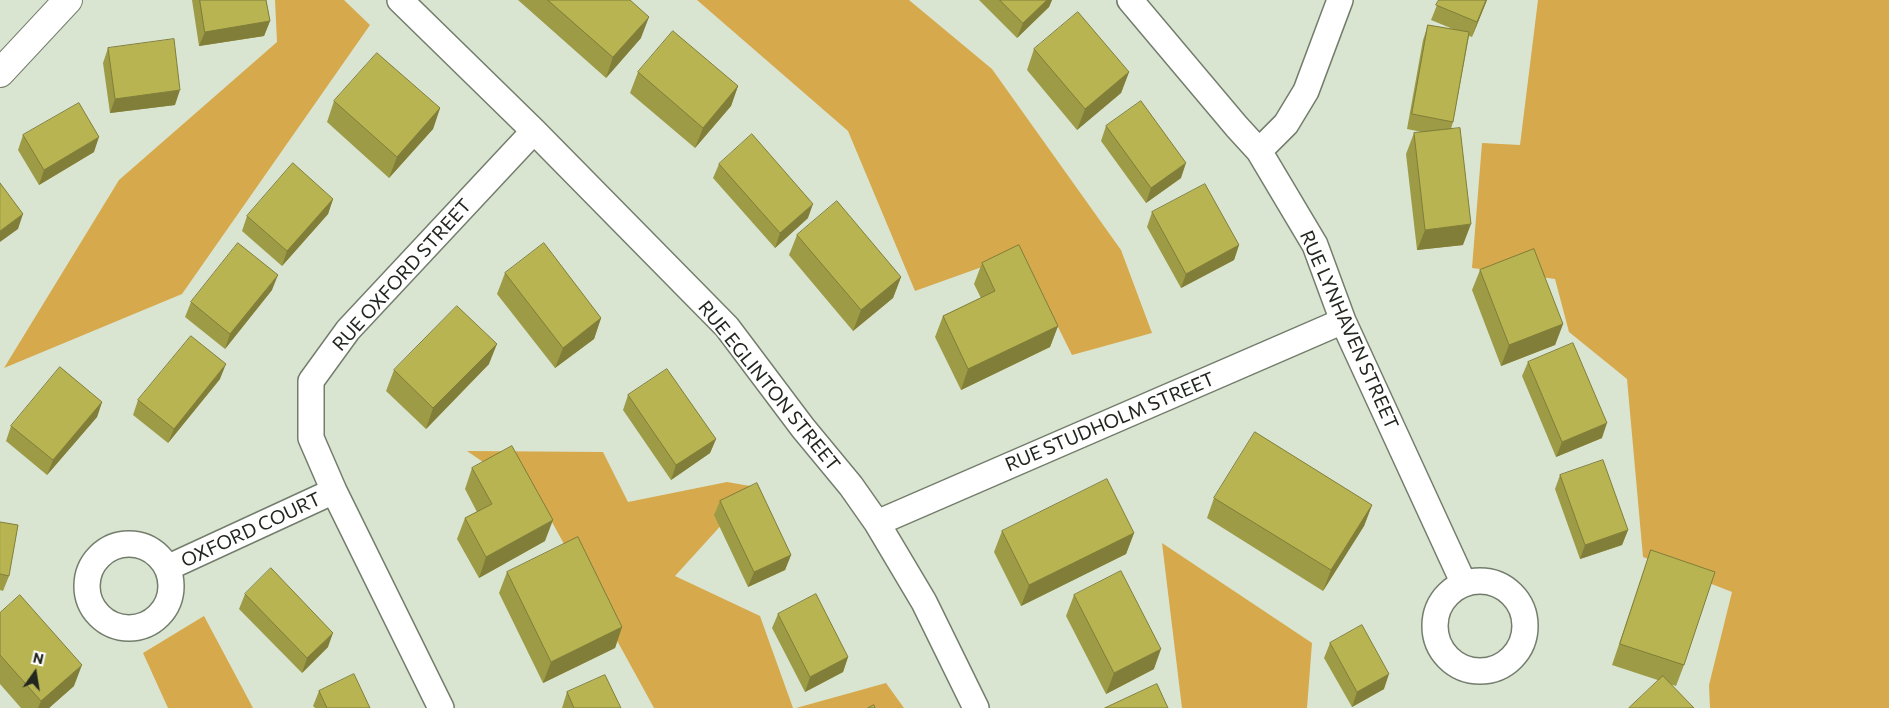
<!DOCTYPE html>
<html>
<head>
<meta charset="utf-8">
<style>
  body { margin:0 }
  #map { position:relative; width:1889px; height:708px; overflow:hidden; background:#dae5d1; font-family:Commissioner,sans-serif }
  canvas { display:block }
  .north { position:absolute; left:10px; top:648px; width:50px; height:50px; -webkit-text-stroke:4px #fff; paint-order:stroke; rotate:13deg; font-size:14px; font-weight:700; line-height:20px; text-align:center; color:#22261f }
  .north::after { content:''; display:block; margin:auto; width:18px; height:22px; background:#22261f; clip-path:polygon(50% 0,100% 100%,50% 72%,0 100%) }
</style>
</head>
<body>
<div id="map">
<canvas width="1889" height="708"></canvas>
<div class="north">N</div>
</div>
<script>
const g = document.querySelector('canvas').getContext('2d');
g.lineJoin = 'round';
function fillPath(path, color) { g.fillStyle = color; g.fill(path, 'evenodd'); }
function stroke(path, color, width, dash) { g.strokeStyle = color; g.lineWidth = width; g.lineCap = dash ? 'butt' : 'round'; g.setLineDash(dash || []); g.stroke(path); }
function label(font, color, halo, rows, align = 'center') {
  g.font = font + ' Commissioner,sans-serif'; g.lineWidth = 4; g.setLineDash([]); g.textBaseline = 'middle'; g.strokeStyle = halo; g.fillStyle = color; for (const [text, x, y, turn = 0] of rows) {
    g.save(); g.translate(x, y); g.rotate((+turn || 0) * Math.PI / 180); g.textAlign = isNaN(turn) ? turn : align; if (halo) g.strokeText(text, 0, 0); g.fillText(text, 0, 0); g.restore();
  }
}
const forest = new Path2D(`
  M 275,0 L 344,0 L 370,25 L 182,294 L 4,368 L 119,180 L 277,42 Z
  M 697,0 L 909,0 L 992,69 L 1121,250 L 1152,333 L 1072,355 L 1021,253 L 915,291 L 848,131 Z
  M 1538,0 L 1889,0 L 1889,708 L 1710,708 L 1709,685 L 1732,592 L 1643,557 L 1627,379 L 1569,332 L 1555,279 L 1472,268 L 1482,143 L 1520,145 Z
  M 467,451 L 603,452 L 628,502 L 727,482 L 756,487 L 675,576 L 760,616 L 793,708 L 654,708 L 541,502 Z
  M 1162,543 L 1312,643 L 1307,708 L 1182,708 Z
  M 204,616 L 253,708 L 168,708 L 143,653 Z
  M 886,683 L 904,708 L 796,708 Z`);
const minor = new Path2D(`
  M 400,0 L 534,131 L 727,327 L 803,428 L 851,486 L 877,523 L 924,602 L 976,708
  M 1130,0 L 1237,127 L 1259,151 L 1315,245 L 1343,321 L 1464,584
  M 1259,151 L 1286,124 L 1306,91 L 1340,0
  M 877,523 L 1343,321
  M87 586a42 42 0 1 1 84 0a42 42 0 1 1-84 0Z
  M 167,568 L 334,491
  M1435 626a45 45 0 1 1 90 0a45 45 0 1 1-90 0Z
  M 441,708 L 334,491 L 311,438 L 311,381 L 348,330 L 534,131`);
const secondary = new Path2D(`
  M 0,73 L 68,0`);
const wall = new Path2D(`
  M 192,0 L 266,0 L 270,21 L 264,36 L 199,46 Z
  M 518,0 L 630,0 L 641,38 L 606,78 Z
  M 979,0 L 1052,0 L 1049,7 L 1017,38 Z
  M 1439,0 L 1487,0 L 1472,37 L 1469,36 L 1453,122 L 1451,129 L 1463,245 L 1417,250 L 1406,154 L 1414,133 L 1422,132 L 1407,129 L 1423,40 L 1428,25 L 1453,29 L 1431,20 Z
  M 108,48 L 175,105 L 110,113 L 103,63 Z
  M 1034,49 L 1129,72 L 1121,93 L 1077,130 L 1027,70 Z
  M 638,72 L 738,86 L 731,106 L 695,148 L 630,93 Z
  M 334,101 L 440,108 L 433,129 L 389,178 L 327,122 Z
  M 1106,126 L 1181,178 L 1146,203 L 1101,141 Z
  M 23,135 L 94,152 L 39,185 L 18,150 Z
  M 719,164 L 808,218 L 775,248 L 713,178 Z
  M 333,199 L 328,214 L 282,266 L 242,231 L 247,216 Z
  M 1152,212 L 1239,245 L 1234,260 L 1181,288 L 1147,227 Z
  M 797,235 L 901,277 L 893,298 L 853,331 L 789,255 Z
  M 982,263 L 1058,326 L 1050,347 L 961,390 L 935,337 L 943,316 L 981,298 L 974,284 Z
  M 1480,270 L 1563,324 L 1555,345 L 1501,366 L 1472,290 Z
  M 505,273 L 601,318 L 594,339 L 555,368 L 497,294 Z
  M 272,290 L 225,349 L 185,317 L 191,302 Z
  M 1528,362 L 1602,438 L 1556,457 L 1522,376 Z
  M 489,364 L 426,429 L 386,391 L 394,370 Z
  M 220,379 L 168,443 L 133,415 L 138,400 Z
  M 628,395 L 716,439 L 710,453 L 671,480 L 623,410 Z
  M 102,402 L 97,417 L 47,475 L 6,441 L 11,426 Z
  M 472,468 L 545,541 L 479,578 L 457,539 L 465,518 L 477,512 L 465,489 Z
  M 1560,475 L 1628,530 L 1622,545 L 1580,559 L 1555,489 Z
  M 1214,498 L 1372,505 L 1364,526 L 1323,591 L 1207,518 Z
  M 720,501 L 791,555 L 785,570 L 748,587 L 714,515 Z
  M 0,522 L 9,576 L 3,591 L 0,590 Z
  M 1002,531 L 1134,533 L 1126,554 L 1021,606 L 994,552 Z
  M 1651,550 L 1684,665 L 1676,686 L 1612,665 Z
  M 507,572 L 622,627 L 615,648 L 543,683 L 499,593 Z
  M 245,594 L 328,647 L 302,673 L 239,609 Z
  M 1074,595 L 1154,669 L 1106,694 L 1066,616 Z
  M 0,613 L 74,686 L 49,708 L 21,708 L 0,684 Z
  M 778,614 L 848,657 L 843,672 L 805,692 L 772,628 Z
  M 1330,643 L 1384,689 L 1352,707 L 1324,658 Z
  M 319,691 L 370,708 L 315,708 L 313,706 Z
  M 567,692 L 621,708 L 562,708 Z`);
const shadedWall = new Path2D(`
  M 1047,0 L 1052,0 L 1049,7 L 1017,38 L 1023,23 Z
  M 1486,0 L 1487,0 L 1472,37 L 1477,22 Z
  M 649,17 L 641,38 L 606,78 L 613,57 Z
  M 270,21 L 264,36 L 199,46 L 205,32 Z
  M 1129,72 L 1121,93 L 1077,130 L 1085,109 Z
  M 738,86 L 731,106 L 695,148 L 703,128 Z
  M 180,90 L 175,105 L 110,113 L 115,99 Z
  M 440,108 L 433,129 L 389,178 L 397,157 Z
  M 99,137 L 94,152 L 39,185 L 44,170 Z
  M 1186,163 L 1181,178 L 1146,203 L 1151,188 Z
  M 333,199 L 328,214 L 282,266 L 287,251 Z
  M 813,204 L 808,218 L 775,248 L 780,233 Z
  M 23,214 L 18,229 L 0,242 L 0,231 Z
  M 1471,224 L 1463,245 L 1417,250 L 1425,230 Z
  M 1239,245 L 1234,260 L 1181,288 L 1186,274 Z
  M 278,275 L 272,290 L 225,349 L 230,334 Z
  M 901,277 L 893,298 L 853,331 L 861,310 Z
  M 601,318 L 594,339 L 555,368 L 563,348 Z
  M 1563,324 L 1555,345 L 1501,366 L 1509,345 Z
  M 1058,326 L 1050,347 L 961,390 L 968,369 Z
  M 497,344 L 489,364 L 426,429 L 433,408 Z
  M 226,364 L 220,379 L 168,443 L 174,429 Z
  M 102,402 L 97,417 L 47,475 L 53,460 Z
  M 1607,423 L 1602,438 L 1556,457 L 1562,442 Z
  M 716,439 L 710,453 L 671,480 L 676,465 Z
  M 1372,505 L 1364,526 L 1323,591 L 1331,570 Z
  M 553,520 L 545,541 L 479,578 L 486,557 Z
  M 1628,530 L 1622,545 L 1580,559 L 1585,545 Z
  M 1134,533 L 1126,554 L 1021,606 L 1029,585 Z
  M 791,555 L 785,570 L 748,587 L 754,572 Z
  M 622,627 L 615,648 L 543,683 L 551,662 Z
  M 333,633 L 328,647 L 302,673 L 307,658 Z
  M 1161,649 L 1154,669 L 1106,694 L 1114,673 Z
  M 848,657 L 843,672 L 805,692 L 810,677 Z
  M 82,665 L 74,686 L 49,708 L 38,708 L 41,701 Z
  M 1389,674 L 1384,689 L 1352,707 L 1357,692 Z`);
const building = new Path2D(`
  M 200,0 L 266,0 L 270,21 L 205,32 Z
  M 548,0 L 630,0 L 649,17 L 613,57 Z
  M 1000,0 L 1047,0 L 1023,23 Z
  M 1439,0 L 1486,0 L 1477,22 L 1436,5 Z
  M 1078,12 L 1129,72 L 1085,109 L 1034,49 Z
  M 1428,25 L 1469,32 L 1453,122 L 1412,114 Z
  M 673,31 L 738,86 L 703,128 L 638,72 Z
  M 174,39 L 180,90 L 115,99 L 108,48 Z
  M 377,53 L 440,108 L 397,157 L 334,101 Z
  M 1141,101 L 1186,163 L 1151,188 L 1106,126 Z
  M 79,103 L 99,137 L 44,170 L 23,135 Z
  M 1460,128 L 1471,224 L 1425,230 L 1414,133 Z
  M 752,134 L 813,204 L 780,233 L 719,164 Z
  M 293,163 L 333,199 L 287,251 L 247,216 Z
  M 0,183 L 23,214 L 0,231 Z
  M 1205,184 L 1239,245 L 1186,274 L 1152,212 Z
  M 837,201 L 901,277 L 861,310 L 797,235 Z
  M 238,243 L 278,275 L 230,334 L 191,302 Z
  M 544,243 L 601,318 L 563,348 L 505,273 Z
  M 1019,245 L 1058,326 L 968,369 L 943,316 L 995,291 L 982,263 Z
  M 1534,249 L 1563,324 L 1509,345 L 1480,270 Z
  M 457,306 L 497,344 L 433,408 L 394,370 Z
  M 191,336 L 226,364 L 174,429 L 138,400 Z
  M 1573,343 L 1607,423 L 1562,442 L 1528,362 Z
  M 60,367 L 102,402 L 53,460 L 11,426 Z
  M 667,369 L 716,439 L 676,465 L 628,395 Z
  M 1255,432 L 1372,505 L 1331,570 L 1214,498 Z
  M 512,446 L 553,520 L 486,557 L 465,518 L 492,504 L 472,468 Z
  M 1603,460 L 1628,530 L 1585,545 L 1560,475 Z
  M 1107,479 L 1134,533 L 1029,585 L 1002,531 Z
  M 757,483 L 791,555 L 754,572 L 720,501 Z
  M 0,522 L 18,525 L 9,576 L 0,574 Z
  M 578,537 L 622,627 L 551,662 L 507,572 Z
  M 1651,550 L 1715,572 L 1684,665 L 1620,644 Z
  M 271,568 L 333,633 L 307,658 L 245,594 Z
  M 1121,571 L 1161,649 L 1114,673 L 1074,595 Z
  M 816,594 L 848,657 L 810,677 L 778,614 Z
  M 20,595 L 82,665 L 41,701 L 0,655 L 0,613 Z
  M 1362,625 L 1389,674 L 1357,692 L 1330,643 Z
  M 354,674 L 370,708 L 327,708 L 319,691 Z
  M 605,675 L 621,708 L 574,708 L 567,692 Z
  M 1663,676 L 1694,708 L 1629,708 Z
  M 1157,684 L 1168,708 L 1105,708 Z
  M 874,705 L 875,708 L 868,708 Z`);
const streetNames = [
  ["RUE OXFORD STREET",402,275,-48],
  ["RUE LYNHAVEN STREET",1349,330,66],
  ["RUE EGLINTON STREET",769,386,51],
  ["RUE STUDHOLM STREET",1110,422,-23],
  ["OXFORD COURT",251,530,-25]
];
fillPath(forest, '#d6a94d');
stroke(minor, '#737d6c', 28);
stroke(secondary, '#737d6c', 30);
stroke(minor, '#fff', 25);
stroke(secondary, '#fff', 28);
fillPath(wall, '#9d9b46');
fillPath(shadedWall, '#807e39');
fillPath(building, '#b7b451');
stroke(building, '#807e39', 1);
label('19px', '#22261f', '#fff', streetNames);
</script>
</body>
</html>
